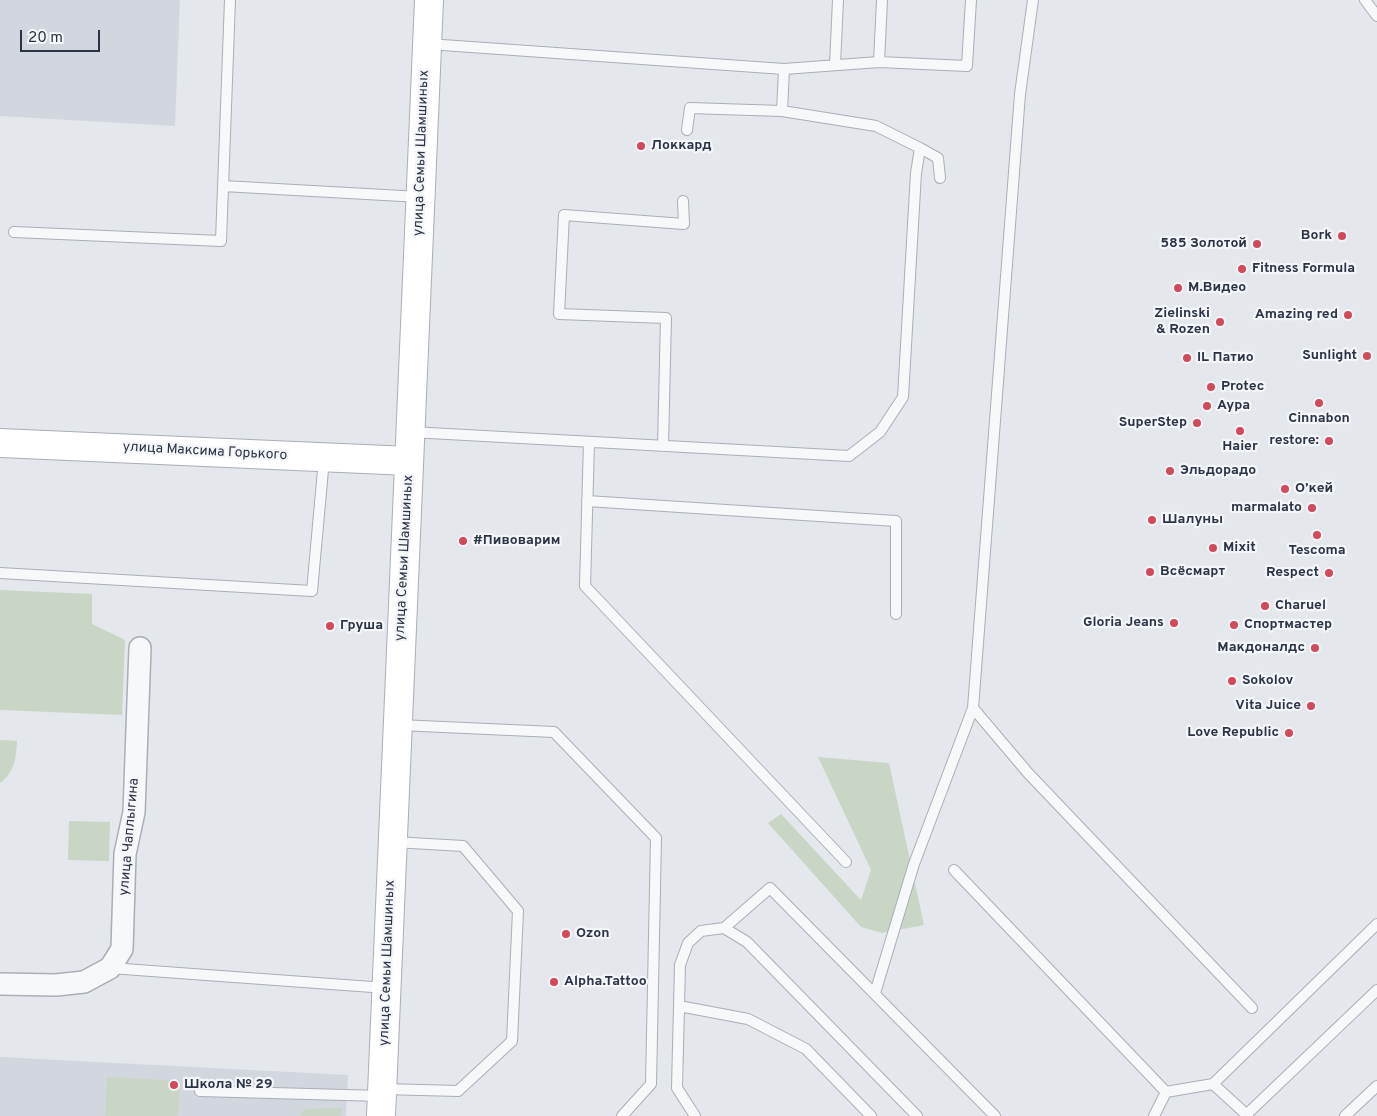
<!DOCTYPE html>
<html>
<head>
<meta charset="utf-8">
<style>
  body { margin:0 }
  #map { position:relative; width:1377px; height:1116px; overflow:hidden; background:#e4e7ec; font-family:Overpass,sans-serif }
  canvas { display:block }
  .scale { position:absolute; left:20px; top:30px; width:80px; height:22px; box-sizing:border-box; border:2px solid #2b3445; border-top:0; padding-left:6px; font-size:15px; line-height:18px; white-space:nowrap; color:#2b3445; -webkit-text-stroke:4px #f4f6f9; paint-order:stroke }
</style>
</head>
<body>
<div id="map">
<canvas width="1377" height="1116"></canvas>
<div class="scale">20 m</div>
</div>
<script>
const g = document.querySelector('canvas').getContext('2d');
g.lineJoin = 'round';
function fillPath(path, color) { g.fillStyle = color; g.fill(path, 'evenodd'); }
function stroke(path, color, width, dash) { g.strokeStyle = color; g.lineWidth = width; g.lineCap = dash ? 'butt' : 'round'; g.setLineDash(dash || []); g.stroke(path); }
function label(font, color, halo, rows, align = 'center') {
  g.font = font + ' Overpass,sans-serif'; g.lineWidth = 4.5; g.setLineDash([]); g.textBaseline = 'middle'; g.strokeStyle = halo; g.fillStyle = color; for (const [text, x, y, turn = 0] of rows) {
    g.save(); g.translate(x, y); g.rotate((+turn || 0) * Math.PI / 180); g.textAlign = isNaN(turn) ? turn : align; if (halo) g.strokeText(text, 0, 0); g.fillText(text, 0, 0); g.restore();
  }
}
const built = new Path2D(`
  M 0,0 L 180,0 L 175,126 L 0,116 Z
  M 0,1057 L 348,1075 L 346,1116 L 0,1116 Z`);
const green = new Path2D(`
  M 0,590 L 92,594 L 92,624 L 125,640 L 122,715 L 0,710 Z
  M 0,740 L 17,741 C 16,758 15,772 0,783 Z
  M 818,757 L 889,763 L 924,925 L 882,933 L 861,927 L 768,823 L 781,814 L 861,900 L 871,870 Z
  M 69,821 L 110,822 L 109,861 L 68,860 Z
  M 107,1077 L 180,1081 L 178,1116 L 105,1116 Z
  M 342,1108 L 341,1116 L 300,1116 L 304,1109 Z`);
const lane = new Path2D(`
  M 1365,0 L 1377,16
  M 428,44 L 784,69 L 879,62 L 967,66 L 971,0
  M 879,62 L 882,0
  M 835,65 L 838,0
  M 687,130 L 690,108 L 782,111 L 784,69
  M 920,148 L 938,158 L 940,178
  M 223,186 L 420,197
  M 14,232 L 221,241 L 230,0
  M 411,432 L 849,456 L 880,432 L 903,397 L 916,173 L 920,148 L 876,126 L 782,111
  M 589,442 L 585,586 L 846,862
  M 663,446 L 666,318 L 559,314 L 564,215 L 684,224 L 683,201
  M 587,501 L 896,521 L 896,614
  M 0,573 L 312,591 L 324,459
  M 973,708 L 1028,773 L 1252,1008
  M 399,725 L 554,732 L 656,838 L 651,1084 L 622,1116
  M 954,870 L 1166,1092 L 1213,1084 L 1248,1116
  M 724,928 L 770,888 L 995,1116
  M 110,968 L 386,988
  M 875,993 L 914,864 L 973,708 L 1020,94 L 1033,0
  M 679,1006 L 748,1019 L 806,1049 L 871,1116
  M 1213,1084 L 1377,924
  M 383,1089 L 458,1091 L 512,1041 L 518,911 L 463,846 L 394,842
  M 200,1091 L 381,1096
  M 1246,1115 L 1377,990
  M 695,1116 L 677,1088 L 680,965 L 688,943 L 701,931 L 724,928 L 747,942 L 917,1116
  M 1154,1116 L 1166,1092
  M 1345,1116 L 1377,1086`);
const street = new Path2D(`
  M 0,984 L 56,985 L 84,982 L 110,968 L 122,949 L 125,854 L 134,812 L 140,648`);
const secondary = new Path2D(`
  M 0,443 L 409,461
  M 381,1116 L 429,0`);
const markers = [
  [641,146,5,"#d1495b"],
  [1342,236,5,"#d1495b"],
  [1257,244,5,"#d1495b"],
  [1242,269,5,"#d1495b"],
  [1178,288,5,"#d1495b"],
  [1348,315,5,"#d1495b"],
  [1220,322,5,"#d1495b"],
  [1367,356,5,"#d1495b"],
  [1187,358,5,"#d1495b"],
  [1211,387,5,"#d1495b"],
  [1319,403,5,"#d1495b"],
  [1207,406,5,"#d1495b"],
  [1197,423,5,"#d1495b"],
  [1240,431,5,"#d1495b"],
  [1329,441,5,"#d1495b"],
  [1170,471,5,"#d1495b"],
  [1285,489,5,"#d1495b"],
  [1312,508,5,"#d1495b"],
  [1152,520,5,"#d1495b"],
  [1317,535,5,"#d1495b"],
  [463,541,5,"#d1495b"],
  [1213,548,5,"#d1495b"],
  [1150,572,5,"#d1495b"],
  [1329,573,5,"#d1495b"],
  [1265,606,5,"#d1495b"],
  [1174,623,5,"#d1495b"],
  [1234,625,5,"#d1495b"],
  [330,626,5,"#d1495b"],
  [1315,648,5,"#d1495b"],
  [1232,681,5,"#d1495b"],
  [1311,706,5,"#d1495b"],
  [1289,733,5,"#d1495b"],
  [566,934,5,"#d1495b"],
  [554,982,5,"#d1495b"],
  [174,1085,5,"#d1495b"]
];
const poiNames = [
  ["Локкард",651,146],
  ["Bork",1332,236,"right"],
  ["585 Золотой",1247,244,"right"],
  ["Fitness Formula",1252,269],
  ["М.Видео",1188,288],
  ["Zielinski",1210,314,"right"],
  ["& Rozen",1210,330,"right"],
  ["Amazing red",1338,315,"right"],
  ["Sunlight",1357,356,"right"],
  ["IL Патио",1197,358],
  ["Protec",1221,387],
  ["Аура",1217,406],
  ["Cinnabon",1319,419,"center"],
  ["SuperStep",1187,423,"right"],
  ["restore:",1319,441,"right"],
  ["Haier",1240,447,"center"],
  ["Эльдорадо",1180,471],
  ["О’кей",1295,489],
  ["marmalato",1302,508,"right"],
  ["Шалуны",1162,520],
  ["#Пивоварим",473,541],
  ["Mixit",1223,548],
  ["Tescoma",1317,551,"center"],
  ["Всёсмарт",1160,572],
  ["Respect",1319,573,"right"],
  ["Charuel",1275,606],
  ["Gloria Jeans",1164,623,"right"],
  ["Спортмастер",1244,625],
  ["Груша",340,626],
  ["Макдоналдс",1305,648,"right"],
  ["Sokolov",1242,681],
  ["Vita Juice",1301,706,"right"],
  ["Love Republic",1279,733,"right"],
  ["Ozon",576,934],
  ["Alpha.Tattoo",564,982],
  ["Школа № 29",184,1085]
];
const streetNames = [
  ["улица Семьи Шамшиных",422,153,-88],
  ["улица Максима Горького",205,452,3],
  ["улица Семьи Шамшиных",405,558,-87],
  ["улица Чаплыгина",130,837,-85],
  ["улица Семьи Шамшиных",388,963,-88]
];
fillPath(built, '#d2d6de');
fillPath(green, '#c9d6c5');
stroke(lane, '#a9aeb7', 12);
stroke(street, '#a9aeb7', 24);
stroke(secondary, '#a9aeb7', 30);
stroke(lane, '#f7f8fa', 10);
stroke(street, '#f7f8fa', 21);
stroke(secondary, '#fff', 28);
for (const [x, y, r, color] of markers) { const dot = new Path2D(); dot.arc(x, y, r, 0, 2 * Math.PI); g.fillStyle = color; g.fill(dot); stroke(dot, '#f4f6f9', 2); }
label('bold 14px', '#2b3445', '#f4f6f9', poiNames, 'left');
label('14px', '#2b3445', '#f4f6f9', streetNames);
</script>
</body>
</html>
